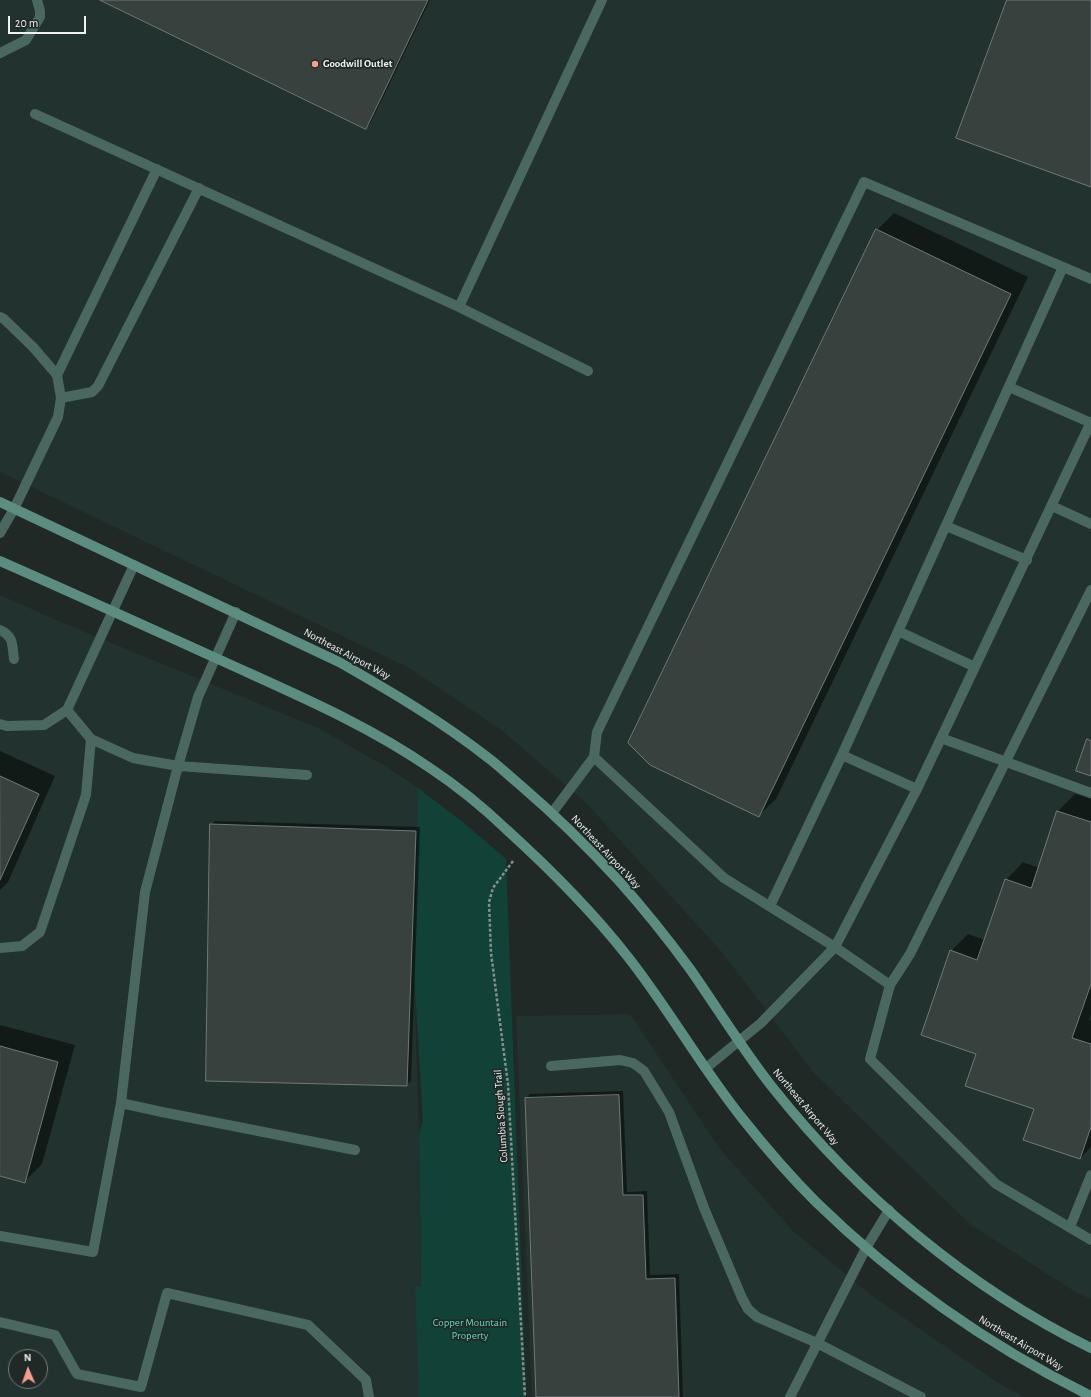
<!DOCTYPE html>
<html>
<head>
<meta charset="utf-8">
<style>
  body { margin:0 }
  #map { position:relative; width:1091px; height:1397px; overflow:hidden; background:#212927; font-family:"Alegreya Sans",sans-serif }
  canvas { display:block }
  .north { position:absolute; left:8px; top:1349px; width:40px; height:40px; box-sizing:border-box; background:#212927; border:1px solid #737978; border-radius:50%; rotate:358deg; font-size:11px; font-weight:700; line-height:16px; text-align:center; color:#edf2f1 }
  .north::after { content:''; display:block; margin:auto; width:14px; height:18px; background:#f59c93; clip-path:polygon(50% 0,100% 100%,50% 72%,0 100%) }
  .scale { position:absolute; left:8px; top:16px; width:78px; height:18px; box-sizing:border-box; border:2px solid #edf2f1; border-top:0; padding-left:5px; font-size:12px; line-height:14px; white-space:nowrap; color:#edf2f1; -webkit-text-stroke:3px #212927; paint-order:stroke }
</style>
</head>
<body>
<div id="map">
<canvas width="1091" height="1397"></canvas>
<div class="north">N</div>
<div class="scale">20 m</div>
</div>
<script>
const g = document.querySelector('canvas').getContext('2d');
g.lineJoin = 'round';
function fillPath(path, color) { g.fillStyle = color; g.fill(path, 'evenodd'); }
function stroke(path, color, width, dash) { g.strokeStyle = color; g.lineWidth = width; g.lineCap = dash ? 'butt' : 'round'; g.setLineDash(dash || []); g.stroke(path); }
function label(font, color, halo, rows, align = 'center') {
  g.font = font + ' "Alegreya Sans",sans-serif'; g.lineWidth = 3.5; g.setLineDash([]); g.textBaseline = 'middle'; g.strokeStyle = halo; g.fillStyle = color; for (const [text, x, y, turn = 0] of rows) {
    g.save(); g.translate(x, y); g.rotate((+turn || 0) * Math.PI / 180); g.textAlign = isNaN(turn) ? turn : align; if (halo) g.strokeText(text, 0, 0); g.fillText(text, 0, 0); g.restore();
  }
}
const built = new Path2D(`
  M 0,0 L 1091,0 L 1091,1299 L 1077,1293 L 971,1225 L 814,1073 L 721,951 L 586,803 L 500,729 L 409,668 L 0,472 Z
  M 0,595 L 68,625 L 318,728 L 387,767 L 418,788 L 414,972 L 419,1133 L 421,1286 L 425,1397 L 0,1397 ZM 16,1357 L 40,1357 L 40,1381 L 16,1381 Z
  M 630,1014 L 719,1148 L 793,1231 L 875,1298 L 997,1382 L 1024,1397 L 532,1397 L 516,1016 Z`);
const green = new Path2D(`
  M 418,788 L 464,823 L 506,859 L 526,1397 L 419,1397 L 415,1286 L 421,1287 L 419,1133 L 423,1121 L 414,972 Z`);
const shadow = new Path2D(`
  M 103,0 L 430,0 L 370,124 L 366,128 Z
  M 894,213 L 1028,277 L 776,799 L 758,816 L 877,230 Z
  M 0,751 L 55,776 L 8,882 L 0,890 Z
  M 1075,794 L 1091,799 L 1091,1015 L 1089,1020 L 1091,1021 L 1091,1147 L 1080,1158 L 1035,1108 L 977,1053 L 951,951 L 968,934 L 985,940 L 1006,880 L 1023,862 L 1039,868 L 1058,811 Z
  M 215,821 L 420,827 L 411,1081 L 406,1085 L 211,825 Z
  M 0,1025 L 75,1045 L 42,1164 L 24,1182 L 0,1175 Z
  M 623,1091 L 627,1192 L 647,1191 L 650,1275 L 679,1274 L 683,1397 L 537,1397 L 526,1098 L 530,1094 Z`);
const building = new Path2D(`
  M 100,0 L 428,0 L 366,129 Z
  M 1007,0 L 1091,0 L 1091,187 L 956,138 Z
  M 876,229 L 1011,294 L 759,817 L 650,765 L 628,743 Z
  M 1087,739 L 1091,741 L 1091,776 L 1076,771 Z
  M 0,776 L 39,794 L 0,880 Z
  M 1057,811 L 1091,822 L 1091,984 L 1072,1038 L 1091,1044 L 1091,1127 L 1080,1159 L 1023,1140 L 1034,1109 L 965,1086 L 976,1054 L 921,1035 L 950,950 L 977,960 L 1005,879 L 1031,888 Z
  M 210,824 L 416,831 L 407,1086 L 206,1081 Z
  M 0,1046 L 58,1062 L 25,1183 L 0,1176 Z
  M 619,1095 L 623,1195 L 643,1195 L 646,1279 L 675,1278 L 679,1397 L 536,1397 L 525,1098 Z`);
const path = new Path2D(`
  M 513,861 L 493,888 L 489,902 L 491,953 L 508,1084 L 525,1397`);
const service = new Path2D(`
  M 0,53 L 26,40 L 40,17 L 40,11 L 37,0
  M 35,114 L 459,307 L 588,371
  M 459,307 L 602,0
  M 0,317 L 4,319 L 33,347 L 57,375 L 61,398 L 58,417 L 14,509 L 0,533
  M 57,375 L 157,169
  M 1009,387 L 1091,423
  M 61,398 L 92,392 L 98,386 L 199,188
  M 1052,506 L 1091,524
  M 946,526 L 1027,560
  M 236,612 L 198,697 L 178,766 L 145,892 L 121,1103 L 162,1112 L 355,1150
  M 0,630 C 14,636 12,645 14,659
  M 898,631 L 975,667
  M 67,710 L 91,739 L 133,758 L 178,766 L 307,775
  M 0,724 L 7,726 L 44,725 L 67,710 L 134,565
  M 941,738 L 1091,793
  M 842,755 L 917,789
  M 594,757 L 724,878 L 835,947 L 890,985 L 870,1059 L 996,1184 L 1091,1240
  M 552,813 L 594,757 L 597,732 L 864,182 L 1091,279
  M 770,906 L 842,755 L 1063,267
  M 0,948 L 22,946 L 40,932 L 86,795 L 91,739
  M 890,985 L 910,954 L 1091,590
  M 551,1066 L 620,1060 L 633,1063 L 644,1071 L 669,1112 L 704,1208 L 742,1298 L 748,1309 L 757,1317 L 817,1343 L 921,1397
  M 706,1068 L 761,1023 L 835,947 L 917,789 L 1091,422
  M 1070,1227 L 1091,1175
  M 0,1236 L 93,1252 L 121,1103
  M 0,1322 L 55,1335 L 77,1374 L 141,1387 L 167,1293 L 308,1325 L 366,1380 L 369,1397
  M 790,1397 L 866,1248 L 889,1210`);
const secondary = new Path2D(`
  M 0,502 L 339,662 C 390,691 441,721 487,757 C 498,765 508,775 519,784 C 554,814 587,846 619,881 C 644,909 668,939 690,969 C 718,1009 743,1050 773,1088 C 858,1195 968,1288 1091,1348
  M 0,561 C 73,593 145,626 218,659 C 290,692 365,723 430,768 C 457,786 484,808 507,830 C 550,869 592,911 628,957 C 669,1009 701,1067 742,1118 C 765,1147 790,1176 816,1202 C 896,1280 991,1347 1091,1396`);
const markers = [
  [315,64,4,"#f59c93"]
];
const poiNames = [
  ["Goodwill Outlet",323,64]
];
const streetNames = [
  ["Northeast Airport Way",347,654,28],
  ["Northeast Airport Way",606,852,47],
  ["Northeast Airport Way",806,1107,50],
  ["Columbia Slough Trail",501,1116,-94],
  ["Northeast Airport Way",1021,1343,31]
];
const parkNames = [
  ["Copper Mountain",470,1323],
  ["Property",470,1336]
];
fillPath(built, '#22322e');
fillPath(green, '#124137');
fillPath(shadow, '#0007');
fillPath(building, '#38413e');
stroke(building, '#6f7976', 1);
stroke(path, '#888f8d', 2.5, [3, 2]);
stroke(service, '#4a6860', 10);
stroke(secondary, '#5c8d80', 10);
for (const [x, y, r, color] of markers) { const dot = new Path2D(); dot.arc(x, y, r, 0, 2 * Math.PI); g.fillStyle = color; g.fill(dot); stroke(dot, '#212927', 1.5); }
label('bold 11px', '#edf2f1', '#212927', poiNames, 'left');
label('11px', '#edf2f1', '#212927', streetNames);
label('11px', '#63d7bc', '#212927', parkNames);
</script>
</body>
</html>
